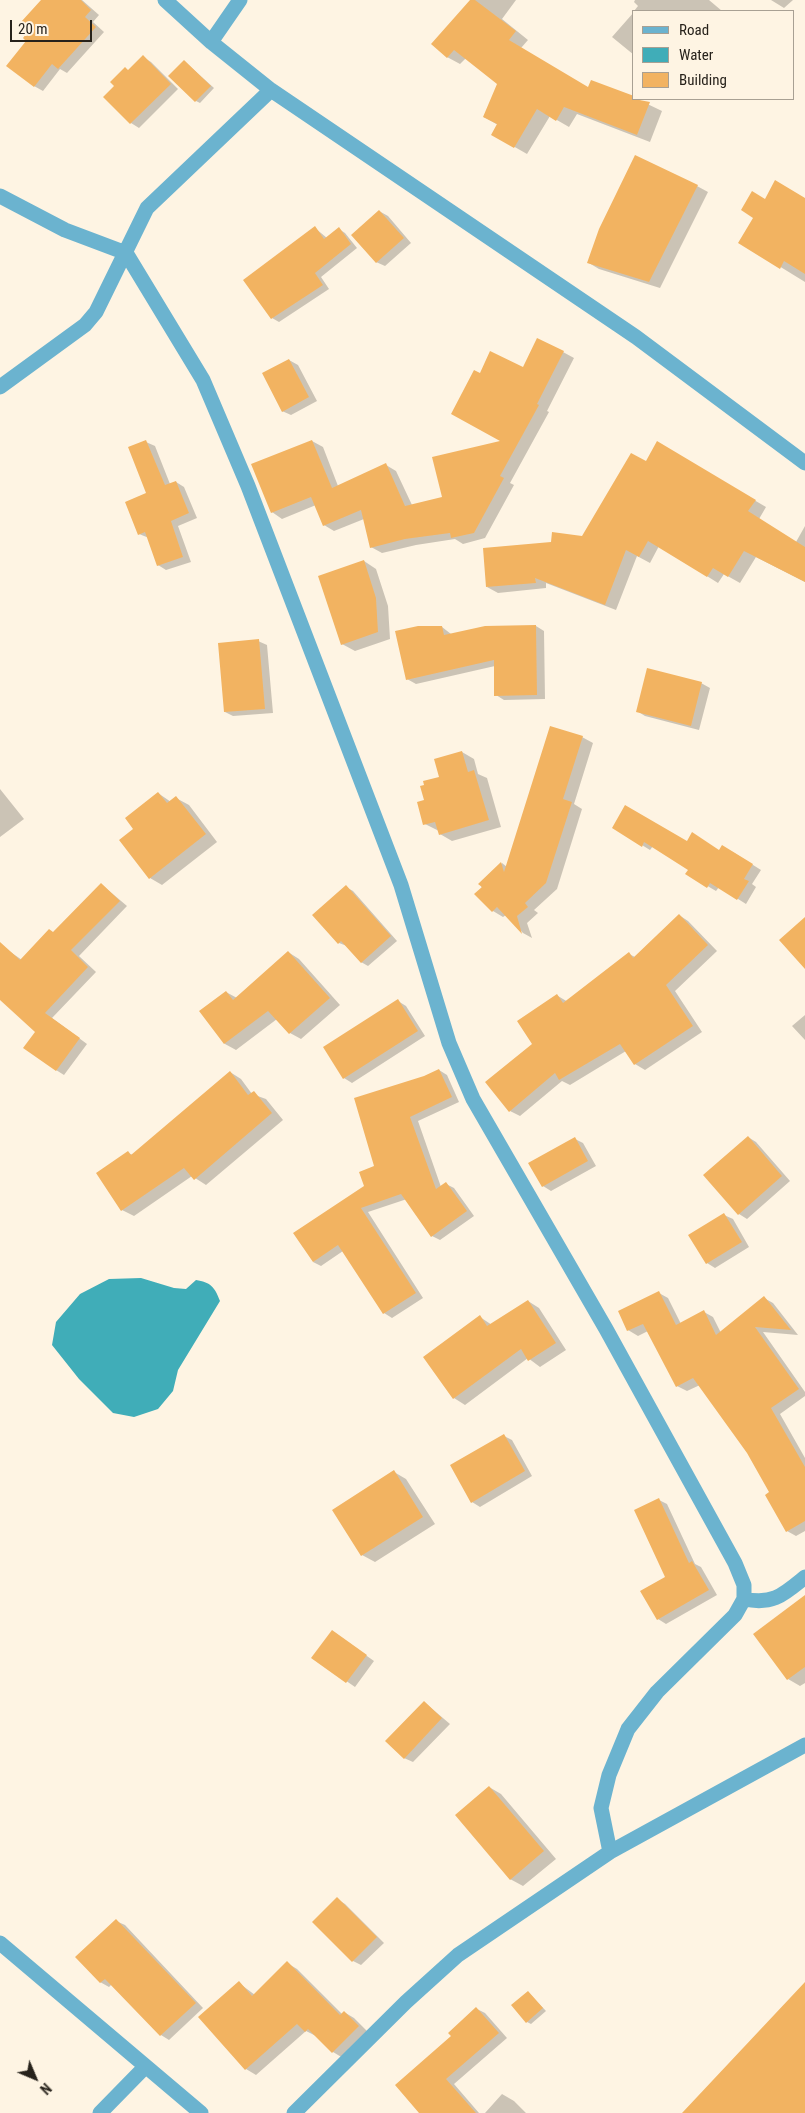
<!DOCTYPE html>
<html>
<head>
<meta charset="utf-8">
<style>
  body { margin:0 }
  #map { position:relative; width:805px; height:2113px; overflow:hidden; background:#fef4e3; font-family:"Roboto Condensed",sans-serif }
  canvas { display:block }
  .legend { position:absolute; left:632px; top:10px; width:162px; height:90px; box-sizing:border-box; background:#fef4e3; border:1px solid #a8a093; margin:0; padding:6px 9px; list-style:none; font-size:15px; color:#27221b }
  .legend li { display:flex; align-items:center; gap:10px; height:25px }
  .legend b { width:25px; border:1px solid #a8a093 }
  .north { position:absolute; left:10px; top:2053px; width:50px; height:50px; -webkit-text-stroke:4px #fef4e3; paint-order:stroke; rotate:135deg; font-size:14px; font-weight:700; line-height:20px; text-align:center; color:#27221b }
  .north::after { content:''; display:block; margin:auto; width:18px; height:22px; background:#27221b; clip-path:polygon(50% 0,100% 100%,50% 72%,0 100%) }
  .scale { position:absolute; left:10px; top:20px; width:82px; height:22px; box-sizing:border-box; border:2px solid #27221b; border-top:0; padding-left:6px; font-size:15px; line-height:18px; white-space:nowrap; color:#27221b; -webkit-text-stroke:4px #fef4e3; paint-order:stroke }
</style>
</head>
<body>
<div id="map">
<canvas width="805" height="2113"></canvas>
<ul class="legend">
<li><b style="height:6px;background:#6bb3cf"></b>Road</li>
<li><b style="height:14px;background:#40adb8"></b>Water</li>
<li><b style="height:14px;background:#f2b361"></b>Building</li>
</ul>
<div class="north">N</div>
<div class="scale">20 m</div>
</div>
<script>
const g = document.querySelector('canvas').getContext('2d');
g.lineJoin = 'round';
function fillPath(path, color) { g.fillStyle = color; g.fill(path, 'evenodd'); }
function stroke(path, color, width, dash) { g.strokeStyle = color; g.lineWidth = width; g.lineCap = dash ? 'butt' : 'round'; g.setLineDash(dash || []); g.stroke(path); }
const water = new Path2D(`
  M 141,1278 L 174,1288 L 186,1289 L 196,1280 C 210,1282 215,1287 220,1301 L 178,1370 L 173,1391 L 158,1409 L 134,1417 L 113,1413 L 79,1379 L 52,1345 L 56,1322 L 80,1294 L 109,1279 Z`);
const shadow = new Path2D(`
  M 43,0 L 82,0 L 99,15 L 93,22 L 104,32 L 67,73 L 60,69 L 43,91 L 34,86 L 28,41 Z
  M 472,0 L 516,0 L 502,19 L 528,40 L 521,48 L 588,89 L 637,99 L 662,111 L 650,142 L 577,114 L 569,127 L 550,116 L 527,154 L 492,134 L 498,125 L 484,117 L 498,84 L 466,58 L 460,64 L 447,57 Z
  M 635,0 L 709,0 L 722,11 L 634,11 L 638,6 L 634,2 Z
  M 771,0 L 793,0 L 784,8 Z
  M 634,12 L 634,55 L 612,37 Z
  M 143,57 L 151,62 L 178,89 L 139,128 L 131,123 L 104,97 Z
  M 184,61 L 214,88 L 200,103 L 196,101 Z
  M 697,186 L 708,192 L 660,288 L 599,269 L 589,263 Z
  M 805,199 L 805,282 L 740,242 L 765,200 Z
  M 379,211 L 388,216 L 411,243 L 385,266 L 376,262 Z
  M 315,228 L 327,238 L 339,229 L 345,233 L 357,248 L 321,277 L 329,289 L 279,322 L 272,318 Z
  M 563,352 L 574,358 L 547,411 L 549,412 L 510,483 L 514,485 L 485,538 L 463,544 L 455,539 L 416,545 L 382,553 L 371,547 L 364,519 L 334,531 L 324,525 L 316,505 L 282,519 L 272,512 L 312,441 L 323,447 L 338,486 L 386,465 L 396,471 L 412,505 L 443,498 L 503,441 L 480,375 L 524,368 Z
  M 289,360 L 298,365 L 317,401 L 291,415 L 282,411 Z
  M 146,442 L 155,446 L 170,484 L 176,482 L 184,487 L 197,518 L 178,526 L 191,562 L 166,570 L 158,565 L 149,538 L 139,534 L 147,494 Z
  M 657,443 L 766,507 L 759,519 L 796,542 L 805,526 L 805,582 L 756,557 L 740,583 L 724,574 L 718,583 L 659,546 L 650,563 L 637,556 L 616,610 L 546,583 L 546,588 L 498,593 L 487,587 L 552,543 L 582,538 L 646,463 Z
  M 364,561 L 376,569 L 388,606 L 390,639 L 355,651 L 342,644 Z
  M 536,626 L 544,631 L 545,699 L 504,700 L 496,695 L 495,666 L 416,684 L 407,679 L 442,627 L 451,634 Z
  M 258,641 L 267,645 L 273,713 L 233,716 L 225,712 Z
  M 701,683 L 710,688 L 699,730 L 645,716 L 637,711 Z
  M 582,737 L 593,743 L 574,804 L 582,809 L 557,889 L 534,910 L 538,913 L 527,923 L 532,938 L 523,933 L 506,915 L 503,917 L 493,911 L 480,884 L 502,863 L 507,867 Z
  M 462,752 L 474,759 L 478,774 L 487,778 L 501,827 L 452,841 L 440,834 L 439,831 L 425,824 L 426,800 Z
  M 0,789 L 24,819 L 0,837 Z
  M 158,793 L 171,802 L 176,798 L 189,805 L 217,842 L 162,885 L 150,878 L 135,829 Z
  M 614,828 L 720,851 L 731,851 L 761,870 L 752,884 L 756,887 L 746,904 L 719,887 L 716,891 L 687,874 L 690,869 L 653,846 L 650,850 Z
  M 101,884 L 127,906 L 79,956 L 96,972 L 52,1018 L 87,1044 L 64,1075 L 56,1070 L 37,1031 L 0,998 L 0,961 L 9,951 L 22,960 L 54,933 Z
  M 346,887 L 353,891 L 397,941 L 368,966 L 361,962 L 347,946 L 339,943 Z
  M 679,915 L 688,921 L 717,951 L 675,991 L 702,1032 L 645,1070 L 635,1064 L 626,1051 L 570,1085 L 562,1081 L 520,1116 L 510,1111 L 533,1044 L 558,996 L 568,1002 L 629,954 L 635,957 Z
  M 288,952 L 299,959 L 340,1005 L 301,1039 L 290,1033 L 277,1019 L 236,1050 L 225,1044 L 201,1011 L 226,992 L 237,998 Z
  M 398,1001 L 406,1006 L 425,1036 L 352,1083 L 344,1078 Z
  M 805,1015 L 805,1040 L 792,1026 Z
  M 439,1070 L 447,1075 L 459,1102 L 418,1121 L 441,1187 L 446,1184 L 454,1188 L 474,1216 L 440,1240 L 432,1236 L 407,1199 L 368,1212 L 423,1298 L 392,1318 L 384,1313 L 343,1251 L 321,1266 L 313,1262 L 365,1186 L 425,1077 Z
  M 230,1072 L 241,1079 L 252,1094 L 266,1099 L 283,1120 L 206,1185 L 192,1176 L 134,1216 L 122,1210 L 128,1153 L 133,1155 Z
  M 748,1137 L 756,1142 L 790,1181 L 747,1219 L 739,1214 Z
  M 575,1139 L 583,1143 L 596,1166 L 551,1191 L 543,1186 Z
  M 724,1215 L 733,1219 L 749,1247 L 715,1268 L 707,1263 Z
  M 659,1293 L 668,1298 L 681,1324 L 704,1312 L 713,1317 L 721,1333 L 764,1298 L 773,1303 L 798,1335 L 763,1332 L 805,1392 L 805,1396 L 780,1414 L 805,1458 L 805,1531 L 796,1536 L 787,1531 L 771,1493 L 748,1452 L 700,1385 L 687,1391 L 677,1386 L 648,1331 L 638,1336 L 628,1330 Z
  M 528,1301 L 539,1308 L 566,1350 L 540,1367 L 528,1358 L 465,1405 L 454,1398 L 480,1317 L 492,1325 Z
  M 504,1436 L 512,1440 L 532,1476 L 480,1507 L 472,1502 Z
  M 394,1472 L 406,1479 L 435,1524 L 375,1562 L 362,1555 Z
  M 659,1500 L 667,1504 L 695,1564 L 701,1567 L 717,1595 L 666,1624 L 658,1619 L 667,1577 Z
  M 805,1597 L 805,1683 L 800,1686 L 788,1679 Z
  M 340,1637 L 374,1661 L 355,1687 L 313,1658 Z
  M 424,1702 L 450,1724 L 413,1762 L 404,1758 Z
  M 489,1787 L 501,1794 L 556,1859 L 523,1886 L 510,1879 Z
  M 337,1899 L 345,1904 L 384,1943 L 361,1965 L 353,1961 Z
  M 116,1921 L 125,1925 L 203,2008 L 169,2040 L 161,2035 L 112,1984 L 109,1987 L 100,1982 Z
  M 287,1963 L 297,1969 L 342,2014 L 344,2012 L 354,2018 L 368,2032 L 343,2058 L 333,2052 L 316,2036 L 306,2031 L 256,2075 L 246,2069 L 200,2017 L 239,1983 L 255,1995 Z
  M 528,1992 L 546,2011 L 531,2024 L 527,2022 Z
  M 477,2009 L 485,2013 L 507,2038 L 454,2084 L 479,2113 L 420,2113 L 453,2037 Z
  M 502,2094 L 514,2101 L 526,2113 L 485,2113 Z`);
const building = new Path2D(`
  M 41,0 L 81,0 L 91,10 L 85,17 L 96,27 L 58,69 L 52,64 L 34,87 L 6,66 L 26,41 L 23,38 L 30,29 L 21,22 Z
  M 470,0 L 475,0 L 516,31 L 509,40 L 588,87 L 591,80 L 634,96 L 634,99 L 650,102 L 637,135 L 564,107 L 556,121 L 537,109 L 514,148 L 491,135 L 497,124 L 483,117 L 497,84 L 454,50 L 447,58 L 431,44 Z
  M 143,55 L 171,84 L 130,124 L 103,97 L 114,86 L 110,82 L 125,67 L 128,70 Z
  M 184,60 L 211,86 L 195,102 L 168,76 Z
  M 635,155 L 698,185 L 649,282 L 587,263 L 599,229 Z
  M 775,180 L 805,198 L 805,274 L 784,261 L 780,269 L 738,243 L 753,218 L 741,210 L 752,191 L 765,199 Z
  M 379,210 L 404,238 L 376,263 L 351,235 Z
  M 315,226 L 324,239 L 339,227 L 351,244 L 315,273 L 323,285 L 271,319 L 243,280 Z
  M 537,338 L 564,351 L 537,404 L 539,405 L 500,476 L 504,478 L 474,533 L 451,538 L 450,533 L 405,539 L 370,548 L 361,510 L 323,526 L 311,497 L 271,513 L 251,464 L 312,440 L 332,488 L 386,463 L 405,506 L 442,497 L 432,457 L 500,441 L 451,414 L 474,370 L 480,373 L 490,351 L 523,367 Z
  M 289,359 L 309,397 L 282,412 L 262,373 Z
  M 146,440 L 165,485 L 176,481 L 189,513 L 171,521 L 183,557 L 157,566 L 145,532 L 138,535 L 125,502 L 146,493 L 128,447 Z
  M 657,441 L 756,500 L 748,511 L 805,547 L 805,582 L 744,551 L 728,577 L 713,568 L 707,577 L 648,541 L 639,557 L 626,550 L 605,605 L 535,578 L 536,583 L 486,587 L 483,548 L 551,542 L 552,532 L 582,536 L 631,453 L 646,461 Z
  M 364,560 L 376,598 L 378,632 L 341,645 L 318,576 Z
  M 536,625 L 537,695 L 494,696 L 494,660 L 406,680 L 395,631 L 418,626 L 442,626 L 444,635 L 485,626 Z
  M 259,639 L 265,709 L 224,712 L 218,643 Z
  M 647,668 L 702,682 L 691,726 L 636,712 Z
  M 550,726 L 583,736 L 563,799 L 572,802 L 546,883 L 525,903 L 528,907 L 517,916 L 522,934 L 497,907 L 492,912 L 474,894 L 482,887 L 478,884 L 501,862 L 504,872 Z
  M 462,751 L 468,772 L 474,770 L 489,820 L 439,835 L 435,822 L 423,825 L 417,802 L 424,800 L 420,786 L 424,785 L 423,781 L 439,777 L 434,759 Z
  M 158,792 L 167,803 L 176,796 L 206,834 L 149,879 L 119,840 L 133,829 L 125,818 Z
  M 625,805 L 687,841 L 692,832 L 719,850 L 722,845 L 753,864 L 744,879 L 749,881 L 737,900 L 710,883 L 707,888 L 685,874 L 688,870 L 644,842 L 642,847 L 612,828 Z
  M 101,883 L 120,901 L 71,950 L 88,967 L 45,1013 L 80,1038 L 56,1071 L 23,1048 L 35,1032 L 0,1000 L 0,942 L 20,960 L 49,929 L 53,932 Z
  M 346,885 L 391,936 L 361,963 L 341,941 L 338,944 L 312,915 Z
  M 679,914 L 708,945 L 666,985 L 693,1026 L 634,1065 L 620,1044 L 559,1080 L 555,1073 L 509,1112 L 485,1082 L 532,1044 L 517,1021 L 557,994 L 563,1003 L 629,952 L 633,958 Z
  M 805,917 L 805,969 L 779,940 Z
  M 288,951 L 330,998 L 289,1034 L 268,1011 L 224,1044 L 199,1011 L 226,991 L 233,1000 Z
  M 398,999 L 418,1031 L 343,1079 L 323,1047 Z
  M 439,1069 L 452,1097 L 410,1117 L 436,1189 L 446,1182 L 467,1211 L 431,1237 L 401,1194 L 361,1208 L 416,1293 L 383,1314 L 338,1245 L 313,1262 L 293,1233 L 364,1186 L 359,1172 L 374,1166 L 354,1098 L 424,1076 Z
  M 230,1071 L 248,1095 L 254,1091 L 272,1113 L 194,1180 L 184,1168 L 121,1211 L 96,1173 L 128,1151 L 131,1155 Z
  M 748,1136 L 782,1176 L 738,1215 L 703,1175 Z
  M 575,1137 L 588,1161 L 542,1187 L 528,1163 Z
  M 724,1213 L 742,1242 L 706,1264 L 688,1235 Z
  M 659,1291 L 676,1325 L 704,1310 L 716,1335 L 764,1296 L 791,1330 L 755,1327 L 799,1389 L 771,1408 L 805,1467 L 805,1521 L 786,1532 L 765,1495 L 769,1492 L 747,1453 L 693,1378 L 676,1387 L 643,1324 L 627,1331 L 618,1311 Z
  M 528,1300 L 556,1343 L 528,1361 L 521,1349 L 453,1399 L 423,1357 L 480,1315 L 487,1326 Z
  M 504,1434 L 525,1471 L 471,1503 L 450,1465 Z
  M 394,1470 L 423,1517 L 361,1556 L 332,1510 Z
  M 659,1498 L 689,1563 L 692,1561 L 709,1590 L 657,1620 L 640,1591 L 665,1577 L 634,1510 Z
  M 805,1595 L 805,1667 L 787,1680 L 753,1634 Z
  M 332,1630 L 367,1655 L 346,1683 L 311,1658 Z
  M 424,1701 L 442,1718 L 404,1759 L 385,1741 Z
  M 489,1786 L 544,1851 L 510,1880 L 455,1815 Z
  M 337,1897 L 377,1937 L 352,1962 L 312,1922 Z
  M 116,1919 L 196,2003 L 160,2036 L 105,1979 L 100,1983 L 75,1957 Z
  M 287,1961 L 340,2015 L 344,2011 L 359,2026 L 332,2053 L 308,2029 L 305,2032 L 297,2024 L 245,2070 L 198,2017 L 239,1981 L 252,1996 Z
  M 805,1982 L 805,2113 L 682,2113 Z
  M 528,1991 L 543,2008 L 526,2023 L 511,2005 Z
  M 476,2007 L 499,2033 L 446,2079 L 476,2113 L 419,2113 L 395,2085 L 451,2036 L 448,2033 Z`);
const street = new Path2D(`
  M 165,0 L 211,42 L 271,90 L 636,337 L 805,463
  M 211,42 L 240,0
  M 0,196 L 65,230 L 126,253 L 203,380 L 248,486 L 401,885 L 449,1043 L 473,1099 L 606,1329 L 735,1563 L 744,1585 L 744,1599 C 773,1605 783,1595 805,1577
  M 0,387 L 85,325 L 96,312 L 147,208 L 271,90
  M 610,1852 L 601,1808 L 609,1775 L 628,1729 L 657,1692 L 735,1615 L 744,1599
  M 0,1943 L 201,2113
  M 100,2113 L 145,2067
  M 294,2113 L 406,2002 L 458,1955 L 610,1852 L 805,1745`);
fillPath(water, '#40adb8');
fillPath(shadow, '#0003');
fillPath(building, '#f2b361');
stroke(street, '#6bb3cf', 15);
</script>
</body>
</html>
